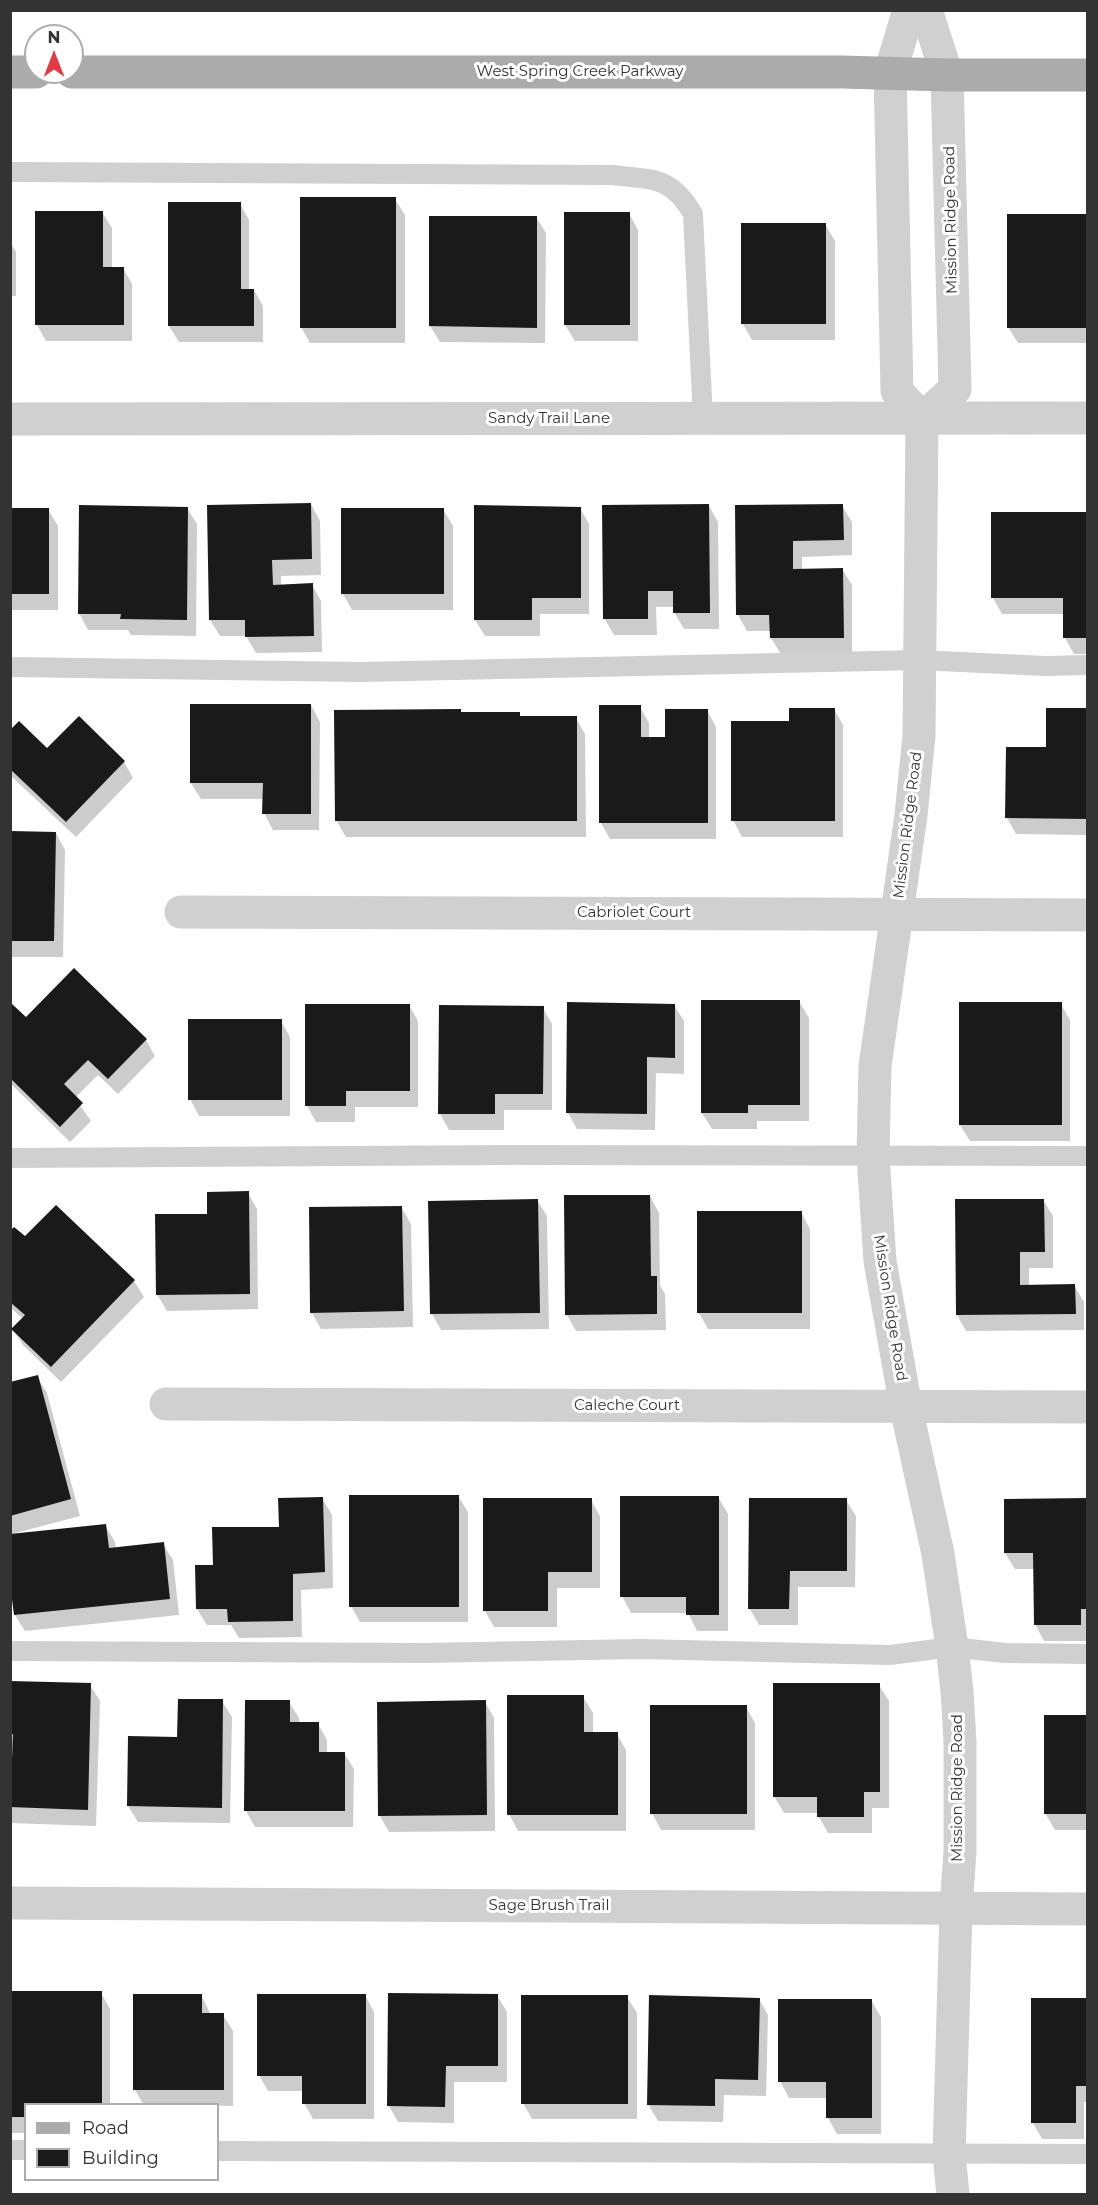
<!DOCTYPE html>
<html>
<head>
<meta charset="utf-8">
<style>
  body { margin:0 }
  #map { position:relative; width:1098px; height:2205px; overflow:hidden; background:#fff; font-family:Montserrat,sans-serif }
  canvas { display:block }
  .frame { position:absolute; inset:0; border:12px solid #333; pointer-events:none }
  .legend { position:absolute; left:24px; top:2103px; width:195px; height:78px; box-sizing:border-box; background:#fff; border:2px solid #adadad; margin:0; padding:8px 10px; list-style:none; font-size:18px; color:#333 }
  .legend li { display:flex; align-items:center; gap:12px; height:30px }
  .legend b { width:30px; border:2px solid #adadad }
  .north { position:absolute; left:24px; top:24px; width:60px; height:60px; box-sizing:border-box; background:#fff; border:2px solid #adadad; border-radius:50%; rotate:0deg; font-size:16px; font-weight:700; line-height:24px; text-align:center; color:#333 }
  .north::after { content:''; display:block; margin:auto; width:21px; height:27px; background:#e63946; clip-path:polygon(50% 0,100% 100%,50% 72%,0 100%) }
</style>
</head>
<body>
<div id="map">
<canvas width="1098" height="2205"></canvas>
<div class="frame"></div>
<ul class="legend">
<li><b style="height:8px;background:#ababab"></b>Road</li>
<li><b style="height:16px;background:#1a1a1a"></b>Building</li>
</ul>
<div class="north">N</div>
</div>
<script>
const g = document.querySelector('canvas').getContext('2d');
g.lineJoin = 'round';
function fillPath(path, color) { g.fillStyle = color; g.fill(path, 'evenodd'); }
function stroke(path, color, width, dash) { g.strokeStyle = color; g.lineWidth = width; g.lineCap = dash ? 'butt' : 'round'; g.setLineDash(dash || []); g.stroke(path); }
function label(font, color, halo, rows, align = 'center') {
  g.font = font + ' Montserrat,sans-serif'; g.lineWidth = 6; g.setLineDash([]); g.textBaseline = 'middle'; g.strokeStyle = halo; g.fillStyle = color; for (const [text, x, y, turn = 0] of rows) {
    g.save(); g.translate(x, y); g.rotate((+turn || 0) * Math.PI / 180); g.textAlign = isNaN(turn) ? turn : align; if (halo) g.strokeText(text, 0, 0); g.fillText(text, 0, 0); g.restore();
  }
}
const shadow = new Path2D(`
  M 395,199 L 405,215 L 405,343 L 310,343 L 301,327 Z
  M 240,204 L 249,220 L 249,290 L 254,290 L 263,306 L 263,342 L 179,342 L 169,326 Z
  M 102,212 L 112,228 L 112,268 L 123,268 L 132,284 L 132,341 L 46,341 L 37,325 Z
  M 629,213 L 638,230 L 638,341 L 575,341 L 565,325 Z
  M 1088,216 L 1088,343 L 1018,343 L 1008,327 Z
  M 536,217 L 546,233 L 545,343 L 440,342 L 430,326 Z
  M 825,224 L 835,241 L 835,340 L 752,340 L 743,324 Z
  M 10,242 L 16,252 L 16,296 L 10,296 Z
  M 311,504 L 320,521 L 321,575 L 281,576 L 281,586 L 312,585 L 321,601 L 322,652 L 256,653 L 246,636 L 220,636 L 210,620 Z
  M 709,506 L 718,522 L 719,629 L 684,629 L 674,612 L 674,607 L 656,607 L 657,635 L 614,635 L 604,618 Z
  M 842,506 L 852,522 L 852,555 L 802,557 L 802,570 L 842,569 L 852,585 L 852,654 L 781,654 L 771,638 L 771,631 L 747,631 L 738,615 L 736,507 Z
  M 187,508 L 197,524 L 196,636 L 131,635 L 128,630 L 88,630 L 79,613 Z
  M 580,508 L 589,524 L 589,614 L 540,614 L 540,636 L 485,636 L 475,620 Z
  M 10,509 L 48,509 L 58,526 L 58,610 L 10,610 Z
  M 443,509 L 453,526 L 453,610 L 352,610 L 343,594 Z
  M 1088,513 L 1088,654 L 1074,654 L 1065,638 L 1065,614 L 1002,614 L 993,598 Z
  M 311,705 L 320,722 L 319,830 L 273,830 L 264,813 L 264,799 L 201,799 L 191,783 Z
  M 640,707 L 649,723 L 649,738 L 667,738 L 707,710 L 716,727 L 716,839 L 610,839 L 601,823 Z
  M 834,709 L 843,725 L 843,837 L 742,837 L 733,820 L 791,723 Z
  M 460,710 L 462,714 L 519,714 L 521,718 L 576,718 L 585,734 L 586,837 L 346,837 L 336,820 Z
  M 1088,710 L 1088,835 L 1016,834 L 1007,818 L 1007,748 L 1047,748 Z
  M 79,718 L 124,762 L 133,778 L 76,837 L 10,775 L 10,732 L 47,750 Z
  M 10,833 L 56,833 L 65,850 L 63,957 L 10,957 Z
  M 799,1001 L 809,1018 L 809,1121 L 757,1121 L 757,1129 L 712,1129 L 702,1113 Z
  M 960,1004 L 1061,1004 L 1070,1020 L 1070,1141 L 970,1141 L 960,1125 Z
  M 409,1005 L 418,1021 L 418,1107 L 355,1107 L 355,1122 L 316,1122 L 307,1106 Z
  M 674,1005 L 684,1021 L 684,1074 L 656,1073 L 655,1130 L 577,1129 L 568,1113 Z
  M 440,1006 L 543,1008 L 552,1024 L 552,1110 L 504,1110 L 504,1130 L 449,1130 L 440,1114 Z
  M 10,1007 L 26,1019 L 146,1040 L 155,1056 L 118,1094 L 98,1075 L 75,1098 L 91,1121 L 70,1142 L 10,1083 Z
  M 281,1021 L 290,1037 L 290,1116 L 199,1116 L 190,1099 Z
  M 248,1193 L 257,1209 L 258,1309 L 167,1311 L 157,1294 L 209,1216 Z
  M 565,1196 L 650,1196 L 659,1213 L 660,1285 L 665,1294 L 666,1330 L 576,1331 L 567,1315 Z
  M 537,1200 L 547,1216 L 549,1329 L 441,1330 L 432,1314 Z
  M 957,1200 L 1043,1200 L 1053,1216 L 1053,1268 L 1029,1268 L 1029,1286 L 1074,1285 L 1084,1302 L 1084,1330 L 966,1331 L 957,1315 Z
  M 57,1207 L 134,1281 L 144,1297 L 61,1382 L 23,1345 L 13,1329 L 23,1319 L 10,1307 L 10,1233 L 25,1238 Z
  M 401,1207 L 411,1224 L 413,1327 L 321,1329 L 312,1313 Z
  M 801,1212 L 810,1229 L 810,1329 L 708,1329 L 699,1313 Z
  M 37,1377 L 47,1393 L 80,1516 L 12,1534 L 13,1535 L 105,1525 L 115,1542 L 116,1549 L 163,1544 L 173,1560 L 179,1615 L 25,1631 L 15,1615 L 10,1570 L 10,1384 Z
  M 458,1496 L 468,1512 L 468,1622 L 360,1622 L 351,1606 Z
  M 718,1497 L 728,1514 L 728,1631 L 697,1631 L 688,1613 L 631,1613 L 622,1596 Z
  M 322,1498 L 332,1515 L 333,1588 L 301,1590 L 302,1637 L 239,1638 L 231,1625 L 207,1625 L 197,1609 L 214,1567 L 280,1529 Z
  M 484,1500 L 591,1500 L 600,1516 L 600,1588 L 557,1588 L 557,1627 L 494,1627 L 485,1611 Z
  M 846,1500 L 856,1516 L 855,1587 L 798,1587 L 798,1625 L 759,1625 L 750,1609 Z
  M 1088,1500 L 1088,1641 L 1044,1641 L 1035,1624 L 1035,1569 L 1015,1569 L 1005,1553 Z
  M 10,1683 L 90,1685 L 100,1701 L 96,1826 L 10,1823 L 10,1772 L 13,1773 L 14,1750 L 10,1750 Z
  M 879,1685 L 889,1701 L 889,1808 L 872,1808 L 872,1833 L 828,1833 L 819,1817 L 819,1813 L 784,1813 L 774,1796 Z
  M 583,1697 L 593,1713 L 593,1734 L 617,1734 L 626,1750 L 626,1831 L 518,1831 L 509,1814 Z
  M 222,1701 L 232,1717 L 230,1823 L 138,1822 L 128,1806 L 178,1738 Z
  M 289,1702 L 299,1718 L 299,1724 L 318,1724 L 327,1740 L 327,1753 L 344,1753 L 354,1769 L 353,1827 L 255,1827 L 246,1811 Z
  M 485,1702 L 494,1718 L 495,1831 L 389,1832 L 380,1816 Z
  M 746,1707 L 755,1723 L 755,1830 L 661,1830 L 652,1813 Z
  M 1088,1716 L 1088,1830 L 1055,1830 L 1045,1813 Z
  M 10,1993 L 101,1993 L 110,2009 L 110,2104 L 26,2104 L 26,2133 L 10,2133 Z
  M 201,1995 L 211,2015 L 223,2015 L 233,2031 L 233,2106 L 143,2104 L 135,2090 Z
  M 365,1995 L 374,2012 L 374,2119 L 313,2119 L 304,2103 L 304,2091 L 268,2091 L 259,2075 Z
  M 497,1995 L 507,2012 L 507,2082 L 454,2082 L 454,2123 L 398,2122 L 389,2106 Z
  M 627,1997 L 637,2013 L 637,2119 L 532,2119 L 523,2103 Z
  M 759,1999 L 768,2015 L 766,2096 L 724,2095 L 723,2122 L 658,2121 L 648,2104 Z
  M 1088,1999 L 1088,2102 L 1084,2102 L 1084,2139 L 1042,2139 L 1033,2123 Z
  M 871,2000 L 881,2017 L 881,2134 L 837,2134 L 828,2118 L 828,2098 L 789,2098 L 780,2081 Z`);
const building = new Path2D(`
  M 300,197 L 396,197 L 396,328 L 300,328 Z
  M 168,202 L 241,202 L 241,289 L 254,289 L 254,326 L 168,326 Z
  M 35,211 L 103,211 L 103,267 L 124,267 L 124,325 L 35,325 Z
  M 564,212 L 630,212 L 630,325 L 564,325 Z
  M 1007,214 L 1088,214 L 1088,328 L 1007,328 Z
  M 429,216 L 537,216 L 537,328 L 429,326 Z
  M 741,223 L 826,223 L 826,324 L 741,324 Z
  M 311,503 L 312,559 L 272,560 L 273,585 L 313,583 L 314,636 L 245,637 L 245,620 L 209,620 L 207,505 Z
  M 709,504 L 710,613 L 673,613 L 673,591 L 648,591 L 648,619 L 603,619 L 602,505 Z
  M 843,504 L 844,540 L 793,541 L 793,569 L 843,568 L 844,638 L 770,638 L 769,615 L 736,615 L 735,505 Z
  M 79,505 L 188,507 L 187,620 L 120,619 L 121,614 L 78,614 Z
  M 474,505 L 581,507 L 581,598 L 532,598 L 532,620 L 474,620 Z
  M 10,508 L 49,508 L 49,594 L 10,594 Z
  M 341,508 L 444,508 L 444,594 L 341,594 Z
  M 991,512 L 1088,512 L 1088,638 L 1063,638 L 1063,598 L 991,598 Z
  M 190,704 L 311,704 L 311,814 L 262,814 L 263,783 L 190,783 Z
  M 599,705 L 641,705 L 641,737 L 665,737 L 665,709 L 708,709 L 708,823 L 599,823 Z
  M 789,708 L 835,708 L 835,821 L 731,821 L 731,721 L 789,721 Z
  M 1046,708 L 1088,708 L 1088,819 L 1005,818 L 1006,747 L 1046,747 Z
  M 461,709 L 461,712 L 520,712 L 520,716 L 577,716 L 577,821 L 335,821 L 334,710 Z
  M 79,716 L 125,761 L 66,822 L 10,769 L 10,730 L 19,721 L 47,748 Z
  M 10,831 L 56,832 L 54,941 L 10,941 Z
  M 74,968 L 147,1039 L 108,1079 L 88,1060 L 64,1084 L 83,1103 L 60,1127 L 10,1078 L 10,1005 L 12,1004 L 26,1017 Z
  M 701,1000 L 800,1000 L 800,1105 L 748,1105 L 748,1113 L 701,1113 Z
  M 567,1002 L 675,1004 L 675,1058 L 647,1057 L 647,1114 L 566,1113 Z
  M 959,1002 L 1062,1002 L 1062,1125 L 959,1125 Z
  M 305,1004 L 410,1004 L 410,1091 L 346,1091 L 346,1106 L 305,1106 Z
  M 439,1005 L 544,1006 L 543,1094 L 495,1094 L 495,1114 L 438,1114 Z
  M 188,1019 L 282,1019 L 282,1100 L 188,1100 Z
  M 249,1191 L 250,1294 L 156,1295 L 155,1214 L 207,1214 L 207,1192 Z
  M 564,1195 L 650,1195 L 651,1276 L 657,1276 L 657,1314 L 565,1315 Z
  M 538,1199 L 540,1313 L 430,1314 L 428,1201 Z
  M 955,1199 L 1044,1199 L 1045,1252 L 1020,1252 L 1020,1285 L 1075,1284 L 1076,1314 L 956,1315 Z
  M 56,1205 L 135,1280 L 51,1367 L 11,1329 L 25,1315 L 10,1302 L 10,1231 L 14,1227 L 25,1236 Z
  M 402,1206 L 404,1311 L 310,1313 L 309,1207 Z
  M 697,1211 L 802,1211 L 802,1313 L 697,1313 Z
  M 38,1375 L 71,1499 L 10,1516 L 10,1382 Z
  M 349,1495 L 459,1495 L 459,1607 L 349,1607 Z
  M 620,1496 L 719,1496 L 719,1615 L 686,1615 L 686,1597 L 620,1597 Z
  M 323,1497 L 325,1572 L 293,1574 L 293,1621 L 228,1622 L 227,1609 L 196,1609 L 195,1565 L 213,1565 L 212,1527 L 279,1527 L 278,1498 Z
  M 483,1498 L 592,1498 L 592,1572 L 548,1572 L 548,1611 L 483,1611 Z
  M 749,1498 L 847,1498 L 847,1571 L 790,1571 L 789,1609 L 748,1609 Z
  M 1088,1498 L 1088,1609 L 1081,1609 L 1081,1625 L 1034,1625 L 1033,1553 L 1004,1553 L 1004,1499 Z
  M 106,1524 L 109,1548 L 164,1542 L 170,1599 L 14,1615 L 10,1584 L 10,1534 Z
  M 10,1681 L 91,1683 L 88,1810 L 10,1807 L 13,1734 L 10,1734 Z
  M 773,1683 L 880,1683 L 880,1792 L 864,1792 L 864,1817 L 817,1817 L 817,1797 L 773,1797 Z
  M 507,1695 L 584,1695 L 584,1732 L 618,1732 L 618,1815 L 507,1815 Z
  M 178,1699 L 223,1699 L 222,1808 L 127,1806 L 128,1736 L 177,1737 Z
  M 245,1700 L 290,1700 L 290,1722 L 319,1722 L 319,1752 L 345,1752 L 345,1811 L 244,1811 Z
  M 486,1700 L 487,1815 L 378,1816 L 377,1702 Z
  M 650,1705 L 747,1705 L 747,1814 L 650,1814 Z
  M 1044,1715 L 1088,1715 L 1088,1814 L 1044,1814 Z
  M 10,1991 L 102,1991 L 102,2104 L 26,2104 L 26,2117 L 10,2117 Z
  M 388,1993 L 498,1994 L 498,2066 L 446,2066 L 445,2107 L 387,2106 Z
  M 133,1994 L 202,1994 L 202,2013 L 224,2013 L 224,2090 L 133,2090 Z
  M 257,1994 L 366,1994 L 366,2104 L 302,2104 L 302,2076 L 257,2076 Z
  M 521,1995 L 628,1995 L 628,2104 L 521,2104 Z
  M 649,1995 L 760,1998 L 758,2080 L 715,2079 L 715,2106 L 647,2105 Z
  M 1031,1998 L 1088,1998 L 1088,2086 L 1076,2086 L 1076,2123 L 1031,2123 Z
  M 778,1999 L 872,1999 L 872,2118 L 826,2118 L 826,2082 L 778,2082 Z`);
const service = new Path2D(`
  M 10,172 L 613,175 C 653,180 671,176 693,214 L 703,419
  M 10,667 L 361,672 L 919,660 L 1045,666 L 1088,665
  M 10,1158 L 513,1155 L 1088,1156
  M 10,1651 L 424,1653 L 641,1649 L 890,1655 L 952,1647 L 1005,1653 L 1088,1654
  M 10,2150 L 26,2150
  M 218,2151 L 1088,2154`);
const minor = new Path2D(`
  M 10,419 L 1088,418
  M 181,912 L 1088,915
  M 166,1404 L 1088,1407
  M 10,1903 L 1088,1909`);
const tertiary = new Path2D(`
  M 909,10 L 890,73 L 897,391 L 922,419 L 919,736 L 911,815 L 875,1066 L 873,1156 L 880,1261 L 906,1407 L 938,1554 L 952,1647 L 957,1691 L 960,1742 L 960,1851 L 956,1909 L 949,2155 L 953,2194
  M 922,419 L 955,389 L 947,75 L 926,10`);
const primary = new Path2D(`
  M 10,72 L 36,72
  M 72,72 L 842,72 L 947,75 L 1088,75`);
const streetNames = [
  ["West Spring Creek Parkway",580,72],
  ["Mission Ridge Road",951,220,-91],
  ["Sandy Trail Lane",549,419],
  ["Mission Ridge Road",908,825,-83],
  ["Cabriolet Court",634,913],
  ["Mission Ridge Road",890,1308,81],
  ["Caleche Court",627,1406],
  ["Mission Ridge Road",958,1788,-90],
  ["Sage Brush Trail",549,1906]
];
fillPath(shadow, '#0003');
fillPath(building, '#1a1a1a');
stroke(service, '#d0d0d0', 20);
stroke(minor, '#d0d0d0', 33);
stroke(tertiary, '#d0d0d0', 33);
stroke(primary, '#ababab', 33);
label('15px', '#333', '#fff', streetNames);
</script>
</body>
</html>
